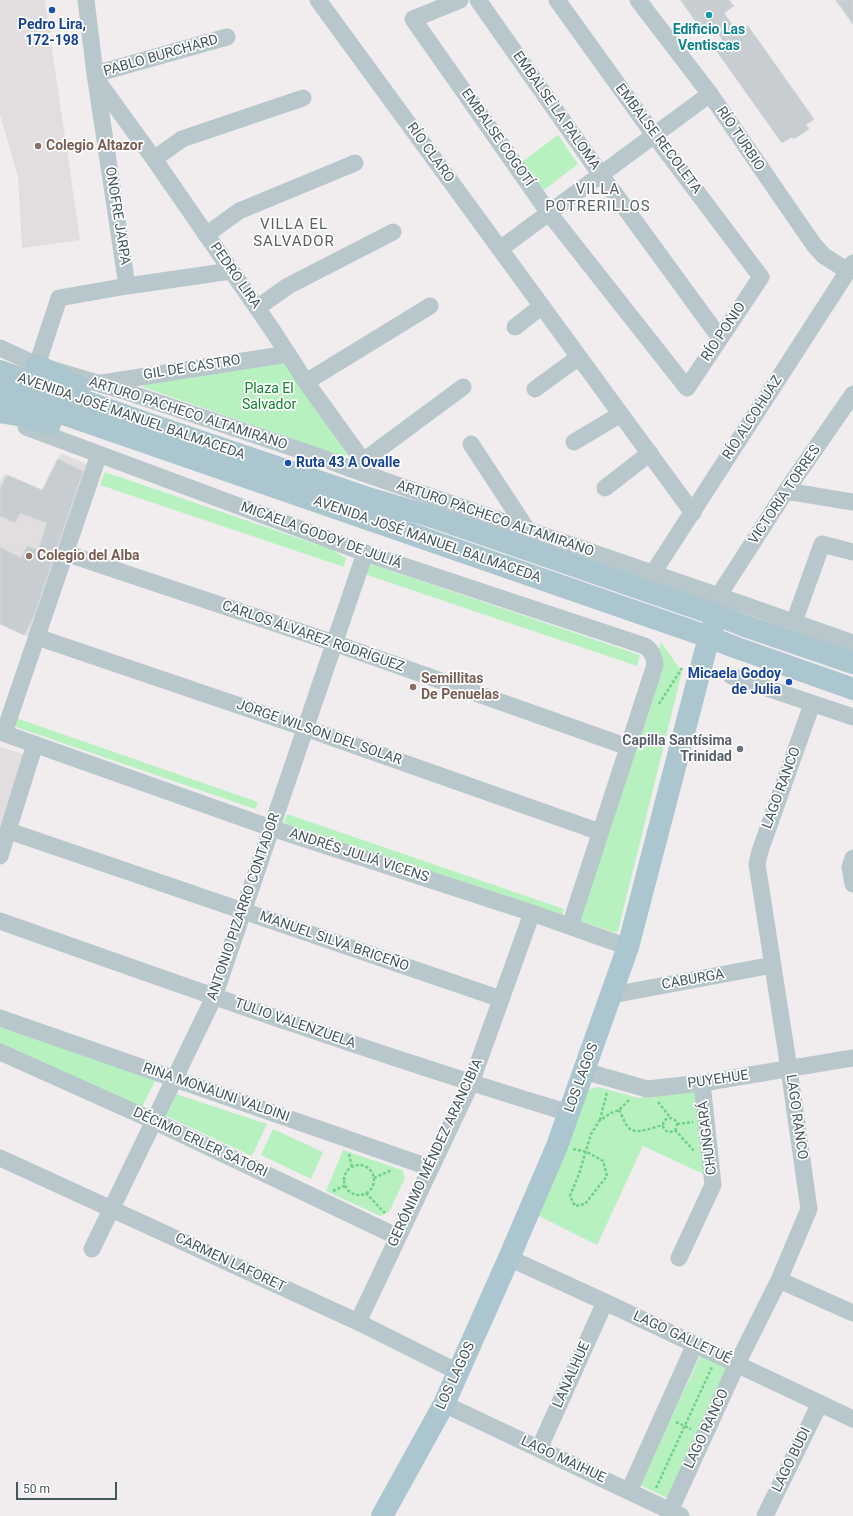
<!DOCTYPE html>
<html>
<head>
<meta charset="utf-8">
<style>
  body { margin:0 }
  #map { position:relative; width:853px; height:1516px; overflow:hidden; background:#f1edee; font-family:Roboto,sans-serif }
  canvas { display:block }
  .scale { position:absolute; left:16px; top:1482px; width:101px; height:18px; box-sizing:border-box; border:2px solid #45575c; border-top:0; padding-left:5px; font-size:12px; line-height:14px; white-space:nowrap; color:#45575c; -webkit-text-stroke:3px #fff; paint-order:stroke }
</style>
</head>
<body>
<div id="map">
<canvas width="853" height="1516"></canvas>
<div class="scale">50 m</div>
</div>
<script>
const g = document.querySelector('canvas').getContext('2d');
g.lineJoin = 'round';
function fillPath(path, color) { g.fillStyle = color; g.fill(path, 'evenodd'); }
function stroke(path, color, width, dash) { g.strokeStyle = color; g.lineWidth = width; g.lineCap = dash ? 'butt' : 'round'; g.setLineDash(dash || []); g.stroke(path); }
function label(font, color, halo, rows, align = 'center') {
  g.font = font + ' Roboto,sans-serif'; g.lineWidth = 3.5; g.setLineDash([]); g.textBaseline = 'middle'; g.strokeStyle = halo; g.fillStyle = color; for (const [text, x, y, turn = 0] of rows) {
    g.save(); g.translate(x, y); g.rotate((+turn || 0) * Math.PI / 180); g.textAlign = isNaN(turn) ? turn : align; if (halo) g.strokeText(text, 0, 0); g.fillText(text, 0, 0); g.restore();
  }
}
const education = new Path2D(`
  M 0,0 L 45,0 L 80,240 L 22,248 L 18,177 L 0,115 Z
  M 61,453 L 89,465 L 33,639 L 0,624 L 0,482 L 4,474 L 42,490 Z
  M 0,747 L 26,755 L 0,837 Z`);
const green = new Path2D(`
  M 558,135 L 578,164 L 543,191 L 522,162 Z
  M 285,362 L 347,454 L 344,457 L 143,387 L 144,384 Z
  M 105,472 L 333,550 L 346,558 L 344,567 L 100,485 Z
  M 368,563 L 640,655 L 637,666 L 364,574 Z
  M 661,642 L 682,672 L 618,931 L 616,933 L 578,920 Z
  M 16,718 L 258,802 L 255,809 L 13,726 Z
  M 287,814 L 564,909 L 562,918 L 284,823 Z
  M 0,1023 L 155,1081 L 142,1107 L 0,1045 Z
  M 598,1087 L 639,1098 L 696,1089 L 708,1176 L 643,1146 L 597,1245 L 539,1216 L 585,1095 L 590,1089 Z
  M 176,1094 L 267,1124 L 252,1156 L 166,1116 Z
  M 273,1129 L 323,1152 L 311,1179 L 261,1155 Z
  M 343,1150 L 402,1170 L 405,1178 L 389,1212 L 380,1216 L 326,1191 Z
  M 700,1356 L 730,1370 L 669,1499 L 640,1485 Z`);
const building = new Path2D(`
  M 681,0 L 729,0 L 734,6 L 724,13 L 738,33 L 748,26 L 814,119 L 806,125 L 809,129 L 794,139 L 792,137 L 782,143 L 715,49 L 725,43 L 711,24 L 702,30 Z
  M 836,0 L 853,0 L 853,24 Z
  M 58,459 L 83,471 L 33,618 L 24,635 L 0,624 L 0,547 L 21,558 L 27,546 L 38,550 L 47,523 L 20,513 L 15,523 L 0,516 L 0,489 L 7,475 L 42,490 Z`);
const path = new Path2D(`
  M 659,704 L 682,668
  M 658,1102 L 670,1117
  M 619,1110 C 622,1115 624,1122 628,1127 C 635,1136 653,1127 663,1125
  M663 1125a7 7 0 1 1 14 0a7 7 0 1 1-14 0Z
  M 600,1120 L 607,1092
  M 677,1124 L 693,1122
  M 675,1130 L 695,1152
  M 573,1149 L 587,1152 L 603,1161 L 607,1176 L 585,1204 L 575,1206 L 570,1196 L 579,1174 L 591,1134 L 599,1121 L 611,1113 L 619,1110 L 630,1099
  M 349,1154 L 352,1167
  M344 1180a15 15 0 1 1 30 0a15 15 0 1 1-30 0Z
  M 374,1178 L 392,1170
  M 333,1191 L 346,1185
  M 366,1193 L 385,1213
  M 676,1422 L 691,1429
  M 656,1488 L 712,1367`);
const minor = new Path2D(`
  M 86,0 L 95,74 L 127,286
  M 318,0 L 693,513
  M 460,0 L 413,19 L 549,213 L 687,388 L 761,277 L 654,135 L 557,0
  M 478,0 L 601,175 L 720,338
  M 638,0 L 710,94 L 814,245 L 824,256 L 848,271
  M 95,74 L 227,37
  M 96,79 L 154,159 L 273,331 L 306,382 L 363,461 L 351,469
  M 154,159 L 182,139 L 303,98
  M 206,235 L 239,211 L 355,163
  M 500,249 L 710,94
  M 257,308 L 288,286 L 393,232
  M 515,327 L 542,306
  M 0,348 L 37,365 L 124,391 L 320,457 L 351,469 L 742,604 L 853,643
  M 37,365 L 59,298 L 127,286 L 231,271
  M 306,382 L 430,306
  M 102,383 L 288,354
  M 535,389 L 579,357
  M 26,427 L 365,553 L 645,646 C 652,651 654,656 655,665 L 570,926
  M 574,442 L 621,414
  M 471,444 L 528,531
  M 363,461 L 463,387
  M 605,488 L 650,453
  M 786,491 L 853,502
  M 65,553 L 334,643 L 628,747
  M 653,573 L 853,263
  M 719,595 L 786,491 L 853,394
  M 794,622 L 822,544 L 853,552
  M 37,637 L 305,728 L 600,832
  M 731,676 L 853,717
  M 0,732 L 271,828 L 532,913 L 628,947
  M 4,733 L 99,454
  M 9,831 L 501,999
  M 0,856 L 35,744
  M 853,858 L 850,867 L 853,884
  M 0,921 C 189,988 377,1055 569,1113
  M 612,995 L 773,965
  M 0,1018 L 431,1168
  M 0,1052 L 154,1121 L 398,1237
  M 584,1071 L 647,1089 L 702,1083 L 853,1058
  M 0,1158 L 358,1322 L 458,1372
  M 92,1249 L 214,997 L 365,553
  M 509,1258 L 605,1302 L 853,1419
  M 679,1258 L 713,1185 L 702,1083
  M 779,1280 L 853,1313
  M 358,1322 L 471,1083 L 532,913
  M 444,1404 L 681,1516
  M 539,1449 L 605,1302
  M 629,1491 L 695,1344
  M 670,1511 L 737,1364 L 779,1280 L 809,1209 L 789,1069 L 757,864 L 760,851 L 812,704
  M 765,1516 L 820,1403`);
const major = new Path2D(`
  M 37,365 L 80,388
  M 0,371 L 141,421 L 365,497 L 436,518 L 717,615 L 745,626 L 853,663
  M 0,392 L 709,637 L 737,648 L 853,689
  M 0,412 L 23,416 L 50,424
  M 382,1516 L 444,1404 L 509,1258 L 557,1146 L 628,947 L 709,637 L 717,615`);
const markers = [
  [52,10,4,"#1a4fb4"],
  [709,15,4,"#0f9aa8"],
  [38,146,4,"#8d6e63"],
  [288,463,4,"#1a4fb4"],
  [29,556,4,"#8d6e63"],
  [789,682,4,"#1a4fb4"],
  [413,687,4,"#8d6e63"],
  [740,749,4,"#6b7280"]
];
const transitNames = [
  ["Pedro Lira,",52,25],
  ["172-198",52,41],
  ["Ruta 43 A Ovalle",296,463,"left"],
  ["Micaela Godoy",781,674,"right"],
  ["de Julia",781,690,"right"]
];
const cultureNames = [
  ["Edificio Las",709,30],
  ["Ventiscas",709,46]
];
const streetNames = [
  ["PABLO BURCHARD",161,56,-16],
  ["EMBALSE LA PALOMA",556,111,55],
  ["EMBALSE COGOTÍ",497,138,55],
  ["EMBALSE RECOLETA",658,139,53],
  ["RÍO TURBIO",740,139,56],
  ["RÍO CLARO",430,153,54],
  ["ONOFRE JARPA",117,216,81],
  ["PEDRO LIRA",235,276,55],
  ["RÍO PONIO",724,332,-56],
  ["GIL DE CASTRO",192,368,-9],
  ["ARTURO PACHECO ALTAMIRANO",188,414,18],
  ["AVENIDA JOSÉ MANUEL BALMACEDA",131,417,19],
  ["RÍO ALCOHUAZ",753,418,-57],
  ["VICTORIA TORRES",785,495,-56],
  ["ARTURO PACHECO ALTAMIRANO",495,519,19],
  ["MICAELA GODOY DE JULIÁ",321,536,20],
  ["AVENIDA JOSÉ MANUEL BALMACEDA",427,540,19],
  ["CARLOS ÁLVAREZ RODRÍGUEZ",313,637,19],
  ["JORGE WILSON DEL SOLAR",319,733,19],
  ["LAGO RANCO",782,788,-70],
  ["ANDRÉS JULIÁ VICENS",359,856,18],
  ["ANTONIO PIZARRO CONTADOR",244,907,-71],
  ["MANUEL SILVA BRICEÑO",334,942,19],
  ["CABURGA",693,980,-10],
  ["TULIO VALENZUELA",295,1024,19],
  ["LOS LAGOS",582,1078,-70],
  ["PUYEHUE",718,1080,-8],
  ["RINA MONAUNI VALDINI",216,1093,19],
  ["LAGO RANCO",796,1117,82],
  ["CHUNGARÁ",708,1138,-97],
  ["DÉCIMO ERLER SATORI",200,1143,25],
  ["GERÓNIMO MÉNDEZ ARANCIBIA",436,1153,-65],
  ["CARMEN LAFORET",230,1263,25],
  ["LAGO GALLETUÉ",682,1338,25],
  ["LANALHUE",572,1375,-66],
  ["LOS LAGOS",456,1376,-65],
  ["LAGO RANCO",707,1429,-65],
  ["LAGO MAIHUE",563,1460,25],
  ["LAGO BUDI",792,1460,-64]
];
const educationNames = [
  ["Colegio Altazor",46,146],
  ["Colegio del Alba",37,556],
  ["Semillitas",421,679],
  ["De Penuelas",421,695]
];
const parkNames = [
  ["Plaza El",269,389],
  ["Salvador",269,405]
];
const worshipNames = [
  ["Capilla Santísima",732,741],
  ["Trinidad",732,757]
];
const neighbourhoodNames = [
  ["VILLA",598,190],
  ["POTRERILLOS",598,207],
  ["VILLA EL",294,225],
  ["SALVADOR",294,242]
];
fillPath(education, '#e2dee0');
fillPath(green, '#b8f1c0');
fillPath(building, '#c7cdd1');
stroke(building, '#d1d6da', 1);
stroke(path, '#6ed187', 2.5, [3, 2]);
stroke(minor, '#b8c7cc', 17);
stroke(major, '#abc6cf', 22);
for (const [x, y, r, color] of markers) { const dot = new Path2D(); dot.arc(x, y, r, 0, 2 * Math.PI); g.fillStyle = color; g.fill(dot); stroke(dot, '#fff', 1.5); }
label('bold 14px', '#164399', '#fff', transitNames);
label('bold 14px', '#0d838f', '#fff', cultureNames);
label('14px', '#45575c', '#fff', streetNames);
label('bold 14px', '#785e54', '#fff', educationNames, 'left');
label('14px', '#11822c', '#fff', parkNames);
label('bold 14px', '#5b616d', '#fff', worshipNames, 'right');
g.letterSpacing = '1px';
label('15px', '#5a6063', '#fff', neighbourhoodNames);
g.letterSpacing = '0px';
</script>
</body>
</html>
